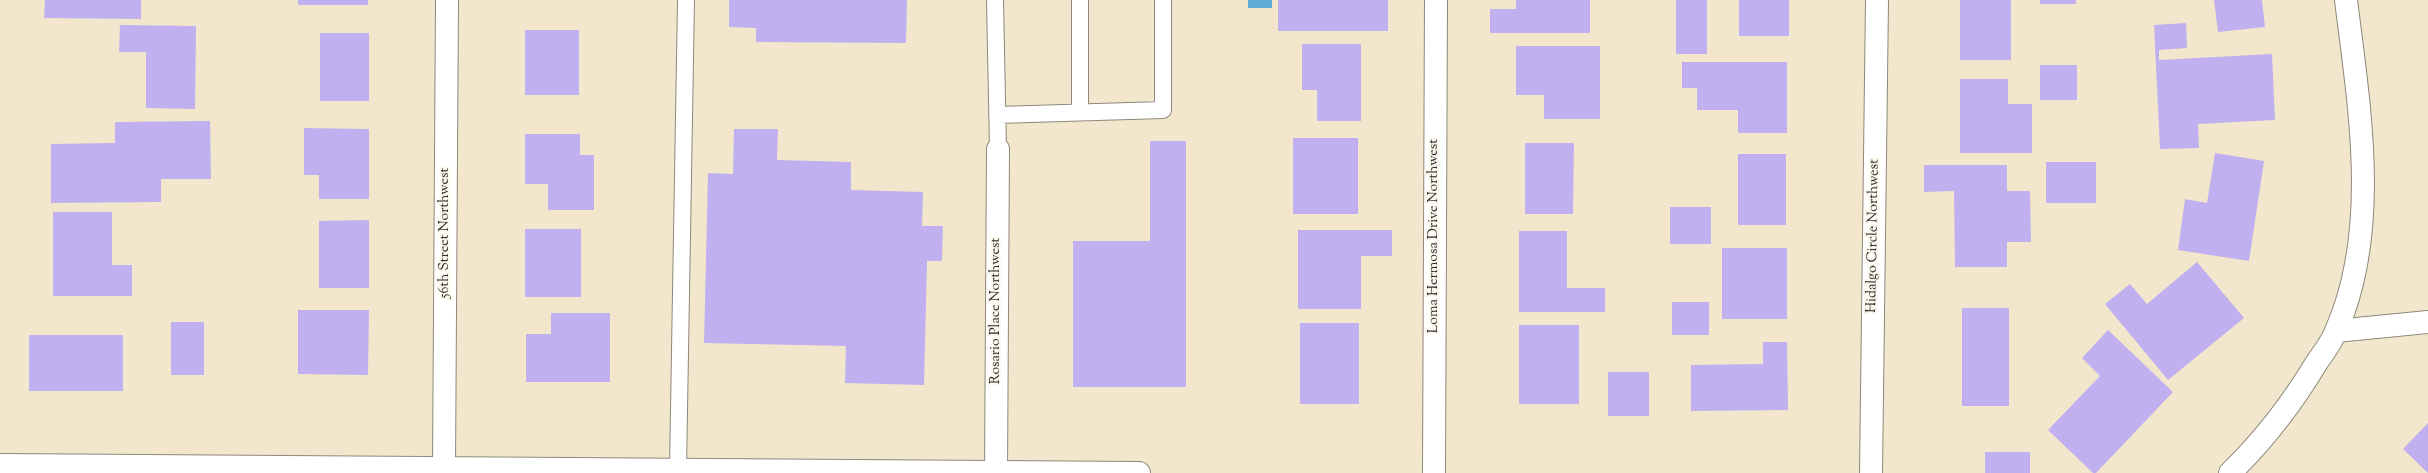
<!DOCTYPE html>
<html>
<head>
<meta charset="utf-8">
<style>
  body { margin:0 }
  canvas { display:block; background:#f2e6cc }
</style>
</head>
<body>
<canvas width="2428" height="473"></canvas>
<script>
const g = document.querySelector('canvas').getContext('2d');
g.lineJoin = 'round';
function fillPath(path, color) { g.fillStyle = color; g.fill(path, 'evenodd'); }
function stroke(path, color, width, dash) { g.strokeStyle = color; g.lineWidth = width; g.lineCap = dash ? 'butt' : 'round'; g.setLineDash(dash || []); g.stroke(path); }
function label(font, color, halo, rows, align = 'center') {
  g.font = font + ' "Sorts Mill Goudy",serif'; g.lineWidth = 4; g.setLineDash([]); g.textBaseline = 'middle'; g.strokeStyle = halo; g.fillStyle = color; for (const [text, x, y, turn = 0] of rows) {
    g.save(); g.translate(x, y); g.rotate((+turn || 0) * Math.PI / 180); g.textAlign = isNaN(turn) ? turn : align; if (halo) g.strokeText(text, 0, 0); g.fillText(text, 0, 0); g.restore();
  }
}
const water = new Path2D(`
  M 1248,0 L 1272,0 L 1272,8 L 1248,8 Z`);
const building = new Path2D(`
  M 45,0 L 141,0 L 141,19 L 44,18 Z
  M 298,0 L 368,0 L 368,5 L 298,5 Z
  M 729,0 L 907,0 L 906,43 L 756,42 L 756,28 L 729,27 Z
  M 1278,0 L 1388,0 L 1388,31 L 1278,31 Z
  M 1516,0 L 1590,0 L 1590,33 L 1490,33 L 1490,9 L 1516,9 Z
  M 1676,0 L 1707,0 L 1707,54 L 1676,54 Z
  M 1739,0 L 1789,0 L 1789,36 L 1739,36 Z
  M 1960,0 L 2011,0 L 2011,60 L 1960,60 Z
  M 2040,0 L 2076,0 L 2076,4 L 2040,4 Z
  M 2214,0 L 2262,0 L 2265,27 L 2218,32 Z
  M 2186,23 L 2187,48 L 2159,50 L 2159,60 L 2272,54 L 2275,120 L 2198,124 L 2199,148 L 2160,149 L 2154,25 Z
  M 120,25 L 196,26 L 195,109 L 146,108 L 146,52 L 119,52 Z
  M 525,30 L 579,30 L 579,95 L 525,95 Z
  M 320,33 L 369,33 L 369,101 L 320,101 Z
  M 1302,44 L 1361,44 L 1361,121 L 1317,121 L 1317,90 L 1302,90 Z
  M 1516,46 L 1600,46 L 1600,119 L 1544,119 L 1544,95 L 1516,95 Z
  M 1682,62 L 1787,62 L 1787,133 L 1738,133 L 1738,110 L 1697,110 L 1697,88 L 1682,88 Z
  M 2040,65 L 2077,65 L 2077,100 L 2040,100 Z
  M 1960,79 L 2008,79 L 2008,104 L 2032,104 L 2032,153 L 1960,153 Z
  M 210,121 L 211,179 L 161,179 L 161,202 L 51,203 L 51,144 L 115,143 L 115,122 Z
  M 304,128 L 369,129 L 369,199 L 319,199 L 319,175 L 304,175 Z
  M 734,129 L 778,129 L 777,160 L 851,162 L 851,190 L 923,192 L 922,226 L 943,226 L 942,261 L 927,261 L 924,385 L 845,383 L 846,346 L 704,343 L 708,173 L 733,174 Z
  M 525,134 L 580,134 L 580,155 L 594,155 L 594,210 L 548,210 L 548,184 L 525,184 Z
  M 1293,138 L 1358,138 L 1358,214 L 1293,214 Z
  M 1150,141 L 1186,141 L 1186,387 L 1073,387 L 1073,241 L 1150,241 Z
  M 1525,143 L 1574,143 L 1573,214 L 1525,214 Z
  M 2215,153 L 2264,161 L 2249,261 L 2178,250 L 2185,199 L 2207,203 Z
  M 1738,154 L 1786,154 L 1786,225 L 1738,225 Z
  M 2046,162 L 2096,162 L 2096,203 L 2046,203 Z
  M 1924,165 L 2007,165 L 2007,191 L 2030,191 L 2031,242 L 2007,242 L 2007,267 L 1955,267 L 1954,191 L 1924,192 Z
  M 1670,207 L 1711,207 L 1711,244 L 1670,244 Z
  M 53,212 L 112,212 L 112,265 L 132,265 L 132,296 L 53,296 Z
  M 369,220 L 369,288 L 319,288 L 319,221 Z
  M 525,229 L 581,229 L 581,297 L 525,297 Z
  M 1298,230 L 1392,230 L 1392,256 L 1361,256 L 1361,309 L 1298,309 Z
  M 1519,231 L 1567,231 L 1567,288 L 1605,288 L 1605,312 L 1519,312 Z
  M 1722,248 L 1787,248 L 1787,319 L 1722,319 Z
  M 2197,262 L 2244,318 L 2168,380 L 2105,304 L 2130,284 L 2147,304 Z
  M 1672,302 L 1709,302 L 1709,335 L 1672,335 Z
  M 1962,308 L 2009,308 L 2009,406 L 1962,406 Z
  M 298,310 L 369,310 L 368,375 L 298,374 Z
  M 551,313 L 610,313 L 610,382 L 526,382 L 526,334 L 551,334 Z
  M 171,322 L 204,322 L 204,375 L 171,375 Z
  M 1300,323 L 1359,323 L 1359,404 L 1300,404 Z
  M 1519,325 L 1579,325 L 1579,404 L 1519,404 Z
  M 2108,330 L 2173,392 L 2096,473 L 2093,473 L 2048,430 L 2100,376 L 2082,358 Z
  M 29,335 L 123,335 L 123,391 L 29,391 Z
  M 1763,342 L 1787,342 L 1788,410 L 1691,411 L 1691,365 L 1763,364 Z
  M 1608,372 L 1649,372 L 1649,416 L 1608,416 Z
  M 2428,423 L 2428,473 L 2403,449 Z
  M 1985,452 L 2030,452 L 2030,473 L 1985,473 Z`);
const lane = new Path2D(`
  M 995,0 L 998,149
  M 1080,112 L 1080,0
  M 997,115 L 1163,110 L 1163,0
  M 678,469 L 686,0`);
const street = new Path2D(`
  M 2336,331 L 2428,322
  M 444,467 L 447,0
  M 996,472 L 998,149
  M 1434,473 L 1436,0`);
const secondary = new Path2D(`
  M 0,465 L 1139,473
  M 1871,473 L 1877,0
  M 2230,473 C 2264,440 2293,402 2317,362 C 2324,352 2332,342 2336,331 C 2381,229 2359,106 2346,0`);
const streetNames = [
  ["56th Street Northwest",446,233,-90],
  ["Loma Hermosa Drive Northwest",1435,236,-90],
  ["Hidalgo Circle Northwest",1874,236,-89],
  ["Rosario Place Northwest",997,311,-90]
];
fillPath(water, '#5fadd9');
fillPath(building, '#c0b0ef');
stroke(lane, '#8e887c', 18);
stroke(street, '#8e887c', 24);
stroke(secondary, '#8e887c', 24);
stroke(lane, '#fff', 16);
stroke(street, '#fff', 22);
stroke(secondary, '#fff', 22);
label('14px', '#2b2b2b', '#fbf7ec', streetNames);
</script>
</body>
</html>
